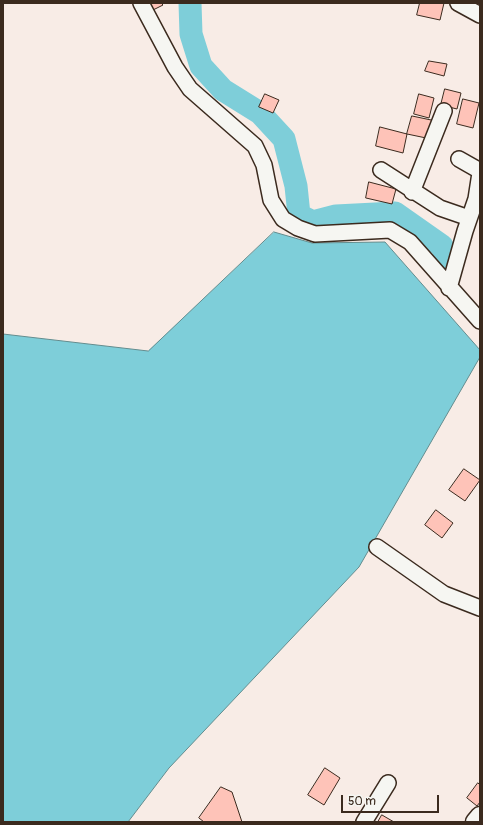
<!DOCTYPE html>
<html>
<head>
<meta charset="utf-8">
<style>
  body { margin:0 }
  #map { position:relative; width:483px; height:825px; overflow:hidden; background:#f8ece6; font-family:Pangolin,sans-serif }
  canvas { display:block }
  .frame { position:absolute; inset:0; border:4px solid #3b2a1e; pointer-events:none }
  .scale { position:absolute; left:341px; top:795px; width:98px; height:18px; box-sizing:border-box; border:2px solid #3b2a1e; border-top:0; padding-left:5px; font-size:12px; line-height:14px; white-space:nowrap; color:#3b2a1e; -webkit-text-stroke:3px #f6f6f2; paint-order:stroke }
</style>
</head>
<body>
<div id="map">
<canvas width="483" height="825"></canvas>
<div class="frame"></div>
<div class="scale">50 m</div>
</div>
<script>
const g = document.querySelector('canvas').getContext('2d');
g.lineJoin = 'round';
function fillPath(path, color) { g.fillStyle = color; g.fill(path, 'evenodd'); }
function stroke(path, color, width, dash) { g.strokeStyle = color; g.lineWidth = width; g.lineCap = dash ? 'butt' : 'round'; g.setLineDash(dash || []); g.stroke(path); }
const water = new Path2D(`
  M 274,232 L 312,243 L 385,242 L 480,350 L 480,357 L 359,567 L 169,768 L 128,822 L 3,822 L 3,334 L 148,351 Z`);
const river = new Path2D(`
  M 190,3 L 191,34 L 201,66 L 223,90 L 260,113 L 284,139 L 296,186 L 299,215 L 313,222 L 336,216 L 395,213 L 442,246 L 449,267`);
const building = new Path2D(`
  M 144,3 L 161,3 L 163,5 L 149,12 Z
  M 420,3 L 444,3 L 440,20 L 417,15 Z
  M 429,61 L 447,64 L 444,76 L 425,71 Z
  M 445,89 L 461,93 L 457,109 L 441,105 Z
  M 265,94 L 279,100 L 273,113 L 259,107 Z
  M 419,94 L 434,98 L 429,118 L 414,114 Z
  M 463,99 L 479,103 L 473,128 L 457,124 Z
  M 412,116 L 436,121 L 431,139 L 407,134 Z
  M 380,127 L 407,134 L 403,153 L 376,146 Z
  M 369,182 L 396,189 L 392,204 L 366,198 Z
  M 464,469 L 480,480 L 465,501 L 449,490 Z
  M 436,510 L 453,523 L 442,538 L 425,525 Z
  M 325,768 L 340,778 L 324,805 L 308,795 Z
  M 478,783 L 480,785 L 480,802 L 477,806 L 467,798 Z
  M 221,787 L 232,792 L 242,822 L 204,822 L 199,818 Z
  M 382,815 L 394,822 L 378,822 Z`);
const minor = new Path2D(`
  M 141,3 L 175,67 L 190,89 L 255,146 L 264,165 L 271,200 L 283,219 L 298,228 L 315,234 L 390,230 L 410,242 L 480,321
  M 458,3 L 480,15
  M 459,159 L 480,171
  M 381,170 L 440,208 L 469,218
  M 412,192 L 444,111
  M 476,199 L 480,173
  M 449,288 L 465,231 L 476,199 L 480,200
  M 377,547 L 444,594 L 480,608
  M 364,822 L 388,783`);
const tertiary = new Path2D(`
  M 475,822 L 480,816`);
fillPath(water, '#7eced9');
stroke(water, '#638c8e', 1);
stroke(river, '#7eced9', 23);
fillPath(building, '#fec3b8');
stroke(building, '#3b2a1e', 1);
stroke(minor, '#3b2a1e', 18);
stroke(tertiary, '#3b2a1e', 21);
stroke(minor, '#f6f6f2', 15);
stroke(tertiary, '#f6f6f2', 18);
</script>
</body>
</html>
